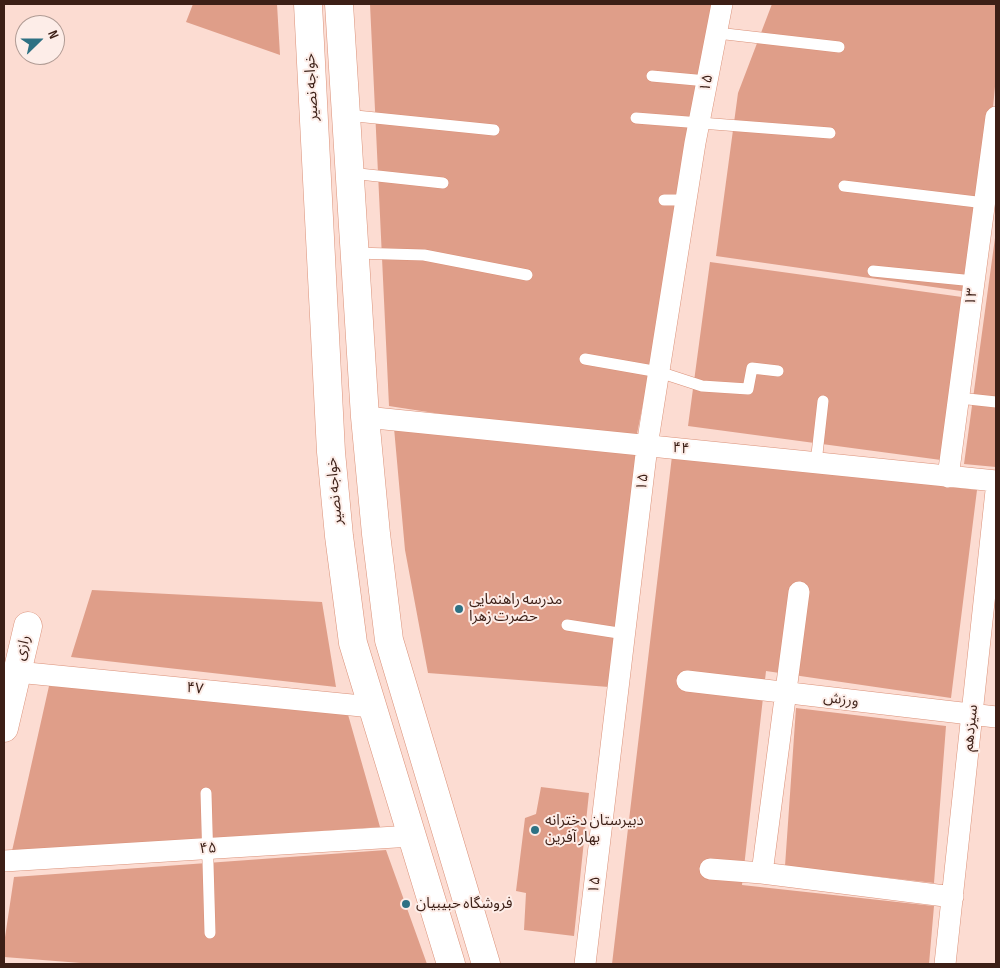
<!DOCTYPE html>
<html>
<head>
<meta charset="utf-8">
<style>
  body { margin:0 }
  #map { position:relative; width:1000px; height:968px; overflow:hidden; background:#fcdcd2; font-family:"Sofia Sans Condensed",sans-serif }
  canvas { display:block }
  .frame { position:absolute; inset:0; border:5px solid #3c1f16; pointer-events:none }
  .north { position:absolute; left:15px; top:15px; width:50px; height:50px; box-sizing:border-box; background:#fdede8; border:1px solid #b09b94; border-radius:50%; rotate:68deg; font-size:14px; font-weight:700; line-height:20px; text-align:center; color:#3c1f16 }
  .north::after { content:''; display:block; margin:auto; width:18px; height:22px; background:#2e7183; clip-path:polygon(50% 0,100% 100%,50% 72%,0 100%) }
</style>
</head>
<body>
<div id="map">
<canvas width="1000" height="968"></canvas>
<div class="frame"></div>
<div class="north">N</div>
</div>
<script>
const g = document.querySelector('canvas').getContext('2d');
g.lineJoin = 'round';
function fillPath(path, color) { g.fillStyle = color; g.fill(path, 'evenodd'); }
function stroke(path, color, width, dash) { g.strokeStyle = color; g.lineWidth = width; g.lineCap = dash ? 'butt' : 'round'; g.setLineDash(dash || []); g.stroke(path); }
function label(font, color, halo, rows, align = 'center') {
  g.font = font + ' "Sofia Sans Condensed","Noto Sans Arabic",sans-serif'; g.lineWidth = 4; g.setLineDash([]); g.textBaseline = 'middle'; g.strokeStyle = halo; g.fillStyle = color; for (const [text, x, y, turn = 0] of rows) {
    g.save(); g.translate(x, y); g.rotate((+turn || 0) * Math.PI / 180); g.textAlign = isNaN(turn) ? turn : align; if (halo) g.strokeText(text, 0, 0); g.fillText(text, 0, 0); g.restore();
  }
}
const building = new Path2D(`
  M 193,4 L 277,4 L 280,55 L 186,22 Z
  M 370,4 L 722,4 L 635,444 L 389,406 Z
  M 772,4 L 996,4 L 996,76 L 991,129 L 968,292 L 716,256 L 738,93 Z
  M 995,238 L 996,467 L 964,464 Z
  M 710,262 L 962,297 L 941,460 L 688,426 Z
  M 394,428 L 638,455 L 609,687 L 428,673 L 405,550 Z
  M 672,456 L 977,490 L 951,698 L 766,671 L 742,885 L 934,906 L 929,964 L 612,964 Z
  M 92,590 L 322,602 L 336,687 L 71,657 Z
  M 49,686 L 345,704 L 380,827 L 12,851 Z
  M 796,708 L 946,726 L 934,883 L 785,866 Z
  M 541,787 L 589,793 L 574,936 L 524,930 L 526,893 L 516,891 L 525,818 L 536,814 Z
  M 386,850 L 427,964 L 94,964 L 4,957 L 4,944 L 14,877 Z`);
const lane = new Path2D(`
  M 717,33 L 839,47
  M 652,76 L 707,81
  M 346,115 L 494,130
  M 636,118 L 830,133
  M 350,173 L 443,183
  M 844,186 L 985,203
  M 664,200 L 686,200
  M 355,253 L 424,255 L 527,275
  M 873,271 L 974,281
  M 585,359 L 659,372 L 702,386 L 748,389 L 752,368 L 778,371
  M 959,398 L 996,402
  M 816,463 L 823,401
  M 567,625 L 625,634
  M 206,793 L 210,933`);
const street = new Path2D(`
  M 365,417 L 996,481
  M 948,477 L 996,117
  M 17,672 L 372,707
  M 687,681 L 996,717
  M 4,861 L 412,836
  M 710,869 L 762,873 L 953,897
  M 762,873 L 799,592
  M 585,964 L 647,446 L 695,143 L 722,4
  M 945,964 L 996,491`);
const secondary = new Path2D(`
  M 308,4 L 331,452 L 339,536 L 353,643 L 451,964
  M 339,4 L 365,417 L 376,534 L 389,640 L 486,964
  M 4,728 L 28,626`);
const markers = [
  [459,609,5,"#2e7183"],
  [535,830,5,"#2e7183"],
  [406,904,5,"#2e7183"]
];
const streetNames = [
  ["۱۵",707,83,-79],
  ["خواجه نصیر",312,87,-93],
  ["۱۳",972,297,-82],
  ["۴۴",681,449,6],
  ["۱۵",643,482,-83],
  ["خواجه نصیر",335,491,-95],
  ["رازی",23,648,-76],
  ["۴۷",195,689,6],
  ["ورزش",841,700,7],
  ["سیزدهم",971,728,-84],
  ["۴۵",208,849,-4],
  ["۱۵",595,885,-83]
];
const poiNames = [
  ["مدرسه راهنمایی",469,600],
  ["حضرت زهرا",469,617],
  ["دبیرستان دخترانه",545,821],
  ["بهار آفرین",545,838],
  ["فروشگاه حبیبیان",416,904]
];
fillPath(building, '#df9e89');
stroke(lane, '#da9179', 12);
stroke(street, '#da9179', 22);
stroke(secondary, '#da9179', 29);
stroke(lane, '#fff', 11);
stroke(street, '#fff', 21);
stroke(secondary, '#fff', 28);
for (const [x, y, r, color] of markers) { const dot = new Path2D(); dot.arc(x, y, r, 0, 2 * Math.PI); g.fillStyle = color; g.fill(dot); stroke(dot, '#fdede8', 2); }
label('15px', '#3c1f16', '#fdede8', streetNames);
label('15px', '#3c1f16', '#fdede8', poiNames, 'left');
</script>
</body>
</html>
